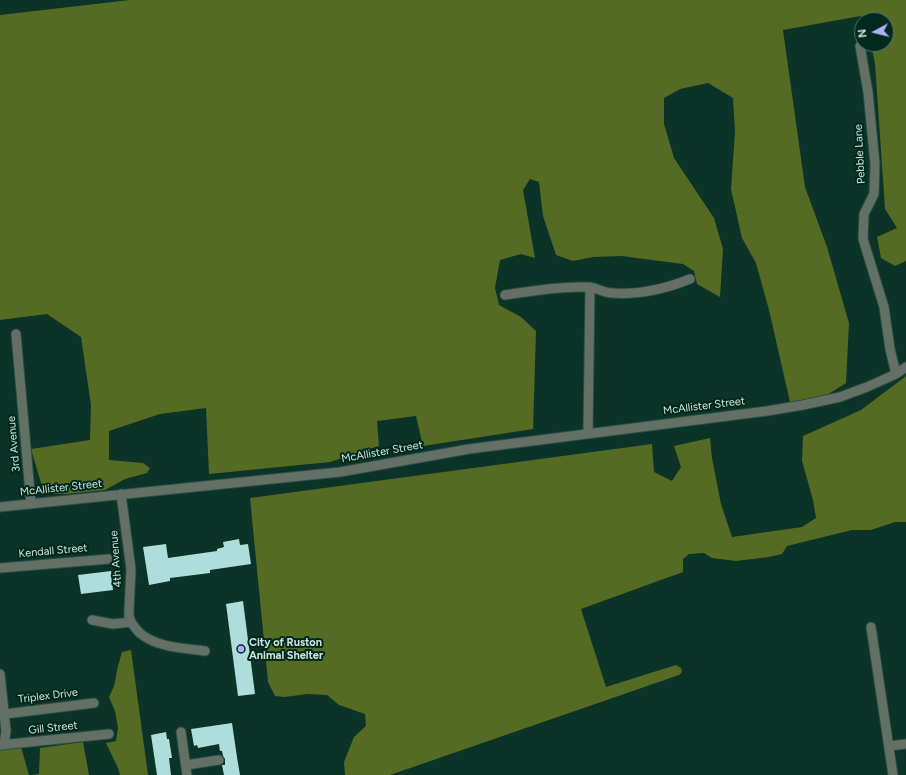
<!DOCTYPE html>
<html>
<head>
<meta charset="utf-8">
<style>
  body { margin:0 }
  #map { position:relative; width:906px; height:775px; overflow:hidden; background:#0b3328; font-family:Figtree,sans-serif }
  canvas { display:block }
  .north { position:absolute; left:854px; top:12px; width:40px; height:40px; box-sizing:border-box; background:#00291e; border:1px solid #52736a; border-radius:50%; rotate:263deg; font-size:11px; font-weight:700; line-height:16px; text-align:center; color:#cee3db }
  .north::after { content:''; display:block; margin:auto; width:14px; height:18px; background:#aeaefa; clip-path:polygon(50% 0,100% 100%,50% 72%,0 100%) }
</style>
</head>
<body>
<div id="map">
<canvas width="906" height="775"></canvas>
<div class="north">N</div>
</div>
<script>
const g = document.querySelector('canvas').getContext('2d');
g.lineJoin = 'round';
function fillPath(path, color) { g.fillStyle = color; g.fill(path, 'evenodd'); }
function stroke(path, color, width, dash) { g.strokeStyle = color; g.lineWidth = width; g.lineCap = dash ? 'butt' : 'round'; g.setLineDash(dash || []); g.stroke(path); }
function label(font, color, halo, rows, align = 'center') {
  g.font = font + ' Figtree,sans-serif'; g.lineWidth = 4; g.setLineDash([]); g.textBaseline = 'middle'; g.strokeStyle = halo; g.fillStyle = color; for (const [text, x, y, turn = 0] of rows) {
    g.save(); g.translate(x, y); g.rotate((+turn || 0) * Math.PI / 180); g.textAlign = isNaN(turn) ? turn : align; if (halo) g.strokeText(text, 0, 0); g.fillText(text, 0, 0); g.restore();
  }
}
const forest = new Path2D(`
  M 130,0 L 906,0 L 906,261 L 895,266 L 881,258 L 877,237 L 897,228 L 885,209 L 875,64 L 871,44 L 886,44 L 886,20 L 867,20 L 866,15 L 783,30 L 805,187 L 827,247 L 849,323 L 846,383 L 824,397 L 790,402 L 769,310 L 756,263 L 742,238 L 731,189 L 735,131 L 733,98 L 708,83 L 680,89 L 664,98 L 664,124 L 674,158 L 714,218 L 723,249 L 720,297 L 697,284 L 694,271 L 683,264 L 652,260 L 622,256 L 593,257 L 573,261 L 556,255 L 543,216 L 539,182 L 530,179 L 523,190 L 535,258 L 521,254 L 500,260 L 495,288 L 499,305 L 521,317 L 536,331 L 533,429 L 423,446 L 416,416 L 377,421 L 379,446 L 330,462 L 209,474 L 206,408 L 160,414 L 109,431 L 109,460 L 143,463 L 150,468 L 147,473 L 125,479 L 105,490 L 66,494 L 51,494 L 41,483 L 31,449 L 90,440 L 91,405 L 81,337 L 47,314 L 0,320 L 0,15 Z
  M 906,376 L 906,522 L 895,522 L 871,530 L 852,530 L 787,546 L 782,554 L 769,557 L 736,561 L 712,558 L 704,553 L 689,554 L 683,559 L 683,572 L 581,609 L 606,687 L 676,665 L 681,668 L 682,672 L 679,675 L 390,775 L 345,775 L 344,762 L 354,737 L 366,726 L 365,714 L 339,705 L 327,695 L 307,694 L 285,697 L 275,696 L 268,682 L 250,498 L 652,444 L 654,472 L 672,481 L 681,467 L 674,446 L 710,438 L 712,458 L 721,504 L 732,537 L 802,527 L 816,518 L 813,500 L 802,461 L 803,436 L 861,410 Z
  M 131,650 L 148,775 L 120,775 L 118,768 L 106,743 L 116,741 L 118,728 L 115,711 L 109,697 L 114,686 L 118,666 L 122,652 Z
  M 83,742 L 89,775 L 31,775 L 39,774 L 40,748 Z
  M 21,747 L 29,775 L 0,775 L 0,749 Z`);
const building = new Path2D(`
  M 239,539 L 240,545 L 248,544 L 251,564 L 210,570 L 210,573 L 170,578 L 170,581 L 149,585 L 143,547 L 166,544 L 168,558 L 217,551 L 217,549 L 224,547 L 223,542 Z
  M 111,571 L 113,590 L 81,594 L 78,575 Z
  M 243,601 L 255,694 L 238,696 L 226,604 Z
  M 232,723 L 237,757 L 240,775 L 224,775 L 222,765 L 225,765 L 225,759 L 223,756 L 222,751 L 220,751 L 219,744 L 198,748 L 197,745 L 194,746 L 191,729 Z
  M 166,732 L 167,739 L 169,739 L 172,758 L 169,758 L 171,775 L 157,775 L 151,735 Z`);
const minor = new Path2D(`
  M 860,46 L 868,92 L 875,164 L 874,194 L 864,214 L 863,239 L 884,307 L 890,349 L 896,374
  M 505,295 C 533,291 560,286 588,287 C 596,287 603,293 612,293 C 638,295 665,289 690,279
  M 16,334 L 31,504
  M 588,433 L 590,287
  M 121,494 L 131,569 L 129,610 L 129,616 L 131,622
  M 0,507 L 340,472 L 469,449 L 767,411 L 803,405 L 840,397 L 867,387 L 896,374 L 906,367
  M 0,568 L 109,559
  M 92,620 L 113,624 L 131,622 C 134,626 137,631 141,634 C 159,648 184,648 205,651
  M 871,627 L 893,775
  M 0,674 L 6,731 L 4,745
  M 5,714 L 94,703
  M 181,732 L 187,775
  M 0,745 L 109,734
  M 889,746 L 906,744
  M 186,765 L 219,760`);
const markers = [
  [241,649,4,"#aeaefa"]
];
const streetNames = [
  ["Pebble Lane",860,154,-93],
  ["McAllister Street",704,406,-7],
  ["3rd Avenue",14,444,-95],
  ["McAllister Street",382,452,-10],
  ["McAllister Street",61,488,-6],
  ["Kendall Street",53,551,-5],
  ["4th Avenue",116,559,-94],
  ["Triplex Drive",48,696,-7],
  ["Gill Street",53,728,-6]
];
const poiNames = [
  ["City of Ruston",249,643],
  ["Animal Shelter",249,656]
];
fillPath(forest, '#556b23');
fillPath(building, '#aededb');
stroke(minor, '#2a4f45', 11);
stroke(minor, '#647065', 9);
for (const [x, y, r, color] of markers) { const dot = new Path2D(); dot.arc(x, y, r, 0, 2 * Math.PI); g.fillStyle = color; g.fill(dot); stroke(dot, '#00291e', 1.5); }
label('11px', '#cee3db', '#00291e', streetNames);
label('bold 11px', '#cee3db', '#00291e', poiNames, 'left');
</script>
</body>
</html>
